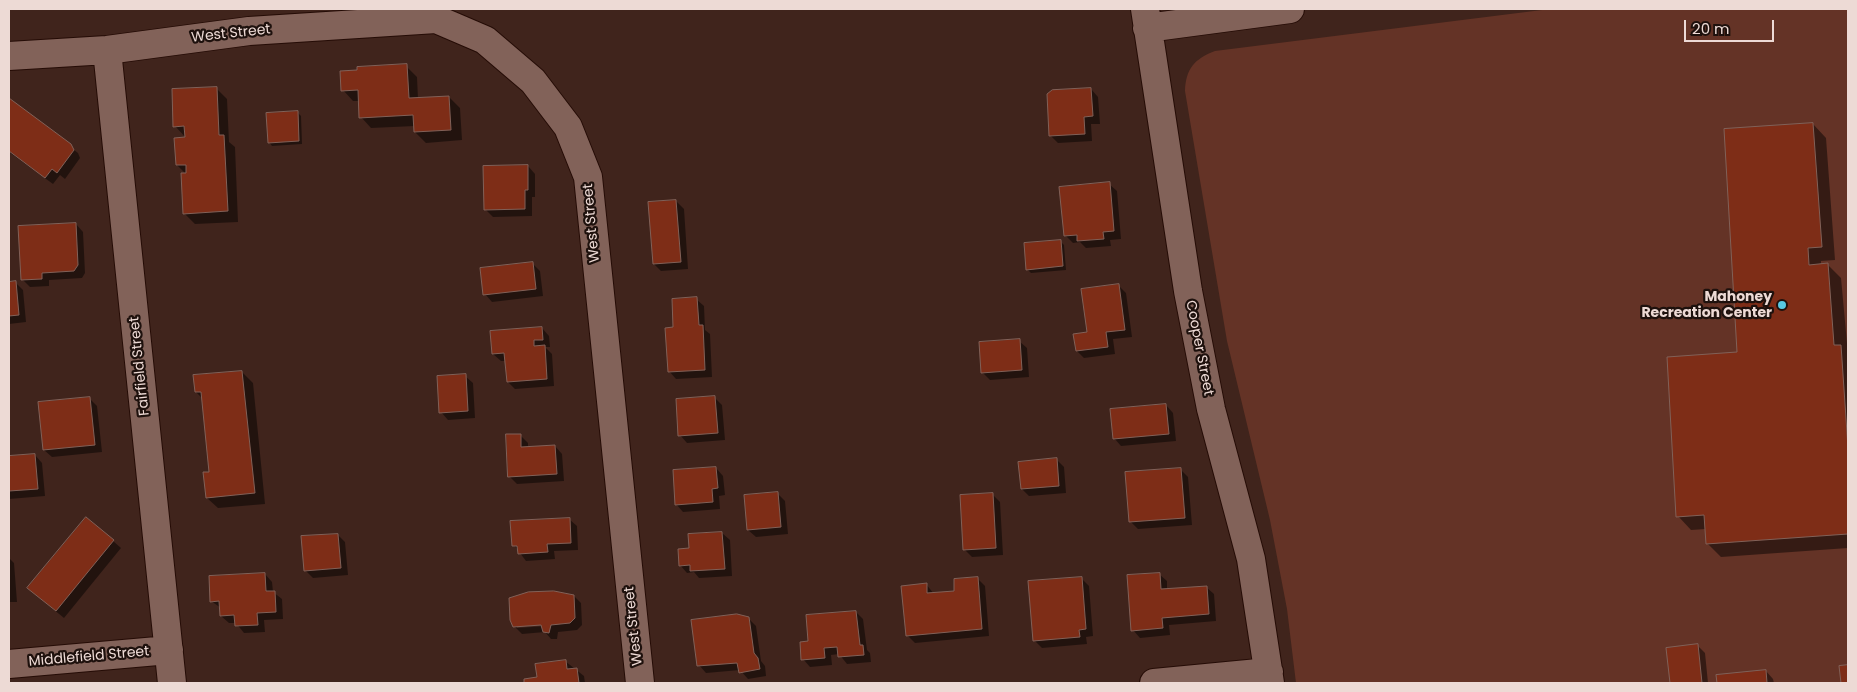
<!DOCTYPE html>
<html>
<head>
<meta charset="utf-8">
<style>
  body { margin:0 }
  #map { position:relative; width:1857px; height:692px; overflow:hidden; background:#40241c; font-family:Poppins,sans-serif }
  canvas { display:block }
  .frame { position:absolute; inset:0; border:10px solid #eddad5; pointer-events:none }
  .scale { position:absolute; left:1684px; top:20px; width:90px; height:22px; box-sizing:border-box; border:2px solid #eddad5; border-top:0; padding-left:6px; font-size:15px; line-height:18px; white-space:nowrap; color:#eddad5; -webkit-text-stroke:4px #1e110d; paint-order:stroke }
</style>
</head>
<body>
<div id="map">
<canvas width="1857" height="692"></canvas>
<div class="frame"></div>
<div class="scale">20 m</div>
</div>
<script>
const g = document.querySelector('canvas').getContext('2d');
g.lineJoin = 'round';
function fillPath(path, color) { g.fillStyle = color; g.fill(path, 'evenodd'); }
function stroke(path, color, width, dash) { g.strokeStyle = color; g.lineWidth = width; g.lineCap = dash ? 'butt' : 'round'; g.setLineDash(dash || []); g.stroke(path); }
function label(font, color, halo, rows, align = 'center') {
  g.font = font + ' Poppins,sans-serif'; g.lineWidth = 4.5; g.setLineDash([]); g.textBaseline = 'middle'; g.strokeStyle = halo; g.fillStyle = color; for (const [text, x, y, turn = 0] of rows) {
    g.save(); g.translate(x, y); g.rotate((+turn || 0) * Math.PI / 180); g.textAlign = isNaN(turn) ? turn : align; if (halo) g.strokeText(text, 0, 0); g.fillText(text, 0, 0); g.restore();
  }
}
const green = new Path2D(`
  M 1550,9 L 1848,9 L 1848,683 L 1296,683 L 1287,609 L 1270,520 L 1227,341 L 1185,91 C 1186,69 1194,59 1215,51 Z`);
const shadow = new Path2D(`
  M 406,66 L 417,77 L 418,99 L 449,97 L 460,108 L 462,140 L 426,143 L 415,132 L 415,126 L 371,128 L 361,117 L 360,101 L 353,101 L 343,90 Z
  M 216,88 L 227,99 L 229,142 L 235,147 L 238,222 L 195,224 L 184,213 L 186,174 L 177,165 L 187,139 L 175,126 Z
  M 1091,89 L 1098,97 L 1100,124 L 1091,124 L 1092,141 L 1058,143 L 1051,136 Z
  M 9,100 L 78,153 L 80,158 L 65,179 L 60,175 L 53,184 L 9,152 Z
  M 297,112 L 301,116 L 302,144 L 272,146 L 269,142 Z
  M 1813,124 L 1826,138 L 1835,260 L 1821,261 L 1821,265 L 1828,265 L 1841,278 L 1848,354 L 1848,548 L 1721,557 L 1707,543 L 1706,529 L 1691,530 L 1678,516 L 1738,353 Z
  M 528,166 L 535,174 L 535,197 L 532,197 L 532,216 L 493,217 L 485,209 Z
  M 1109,184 L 1117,191 L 1121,239 L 1110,240 L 1111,246 L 1086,248 L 1080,242 L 1073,243 L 1065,235 Z
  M 676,201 L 684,209 L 688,269 L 661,271 L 654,264 Z
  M 76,224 L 83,232 L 85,273 L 82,278 L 49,280 L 49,286 L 30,287 L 22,279 Z
  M 1060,241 L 1064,245 L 1066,270 L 1031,273 L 1027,269 Z
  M 533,264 L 540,271 L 543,296 L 492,302 L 485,294 Z
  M 9,283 L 16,283 L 23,290 L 26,322 L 9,324 Z
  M 1119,286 L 1126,293 L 1132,337 L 1113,339 L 1115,354 L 1084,358 L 1077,351 Z
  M 696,299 L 704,306 L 705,330 L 710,334 L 712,377 L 676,379 L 669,371 L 675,328 Z
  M 542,328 L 549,336 L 550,347 L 545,347 L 552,354 L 554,386 L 515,389 L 508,382 L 506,361 L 501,361 L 493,354 Z
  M 1019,341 L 1027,348 L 1029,377 L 990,380 L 982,372 Z
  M 242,372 L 253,383 L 265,504 L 218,508 L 207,498 L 211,473 L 203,399 L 196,392 Z
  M 465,376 L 473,383 L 475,418 L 448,420 L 441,412 Z
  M 89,398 L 97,406 L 102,452 L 52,457 L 44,450 Z
  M 715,398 L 722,405 L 725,440 L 687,443 L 680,435 Z
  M 1166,405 L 1173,413 L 1176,441 L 1121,446 L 1114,438 Z
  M 520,435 L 528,443 L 528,448 L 555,446 L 562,454 L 564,481 L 517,484 L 509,476 Z
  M 35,455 L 42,463 L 45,496 L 9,499 L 9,457 Z
  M 1056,459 L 1064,467 L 1066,493 L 1029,496 L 1022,489 Z
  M 716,468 L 723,476 L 725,495 L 719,496 L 720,509 L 683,512 L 676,504 Z
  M 1180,469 L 1188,477 L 1192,525 L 1138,529 L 1131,522 Z
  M 777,493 L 785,501 L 788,534 L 756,537 L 748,530 Z
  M 992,494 L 1000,502 L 1003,555 L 972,557 L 964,549 Z
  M 569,519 L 577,526 L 578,550 L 554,551 L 555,559 L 526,561 L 514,545 Z
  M 722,533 L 730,540 L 732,576 L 699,578 L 694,572 L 687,573 L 680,565 L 690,549 Z
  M 338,535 L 345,542 L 348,575 L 313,578 L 305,570 Z
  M 113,541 L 121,548 L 64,618 L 36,595 Z
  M 9,558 L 14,563 L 17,602 L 9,602 Z
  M 265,574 L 272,582 L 273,592 L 282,599 L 283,619 L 264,620 L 265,632 L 244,633 L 236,623 L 229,623 L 221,616 L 221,608 L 211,601 Z
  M 1159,574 L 1167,581 L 1167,590 L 1206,587 L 1214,594 L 1216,621 L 1169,625 L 1170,635 L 1140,638 L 1133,630 Z
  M 977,578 L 985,586 L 989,636 L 915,643 L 907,635 L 926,584 L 934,594 L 956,592 Z
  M 1081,578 L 1089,586 L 1093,636 L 1086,637 L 1087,644 L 1042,648 L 1034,640 Z
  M 574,596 L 581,603 L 582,625 L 577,630 L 558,632 L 557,639 L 551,639 L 545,632 L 522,634 L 514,626 ZM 547,623 L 547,626 L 517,628 L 517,625 Z
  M 856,612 L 863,619 L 867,650 L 870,653 L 871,662 L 847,664 L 839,654 L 831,655 L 832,665 L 810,667 L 803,659 L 809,642 Z
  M 748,618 L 756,626 L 761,661 L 765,666 L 766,676 L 748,679 L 740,670 L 706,673 L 699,665 Z
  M 1697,645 L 1705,653 L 1708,683 L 1671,683 L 1667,649 Z
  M 565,661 L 584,676 L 585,683 L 526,683 L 525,680 L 538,678 Z
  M 1766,671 L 1773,679 L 1774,683 L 1718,683 L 1718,676 Z`);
const building = new Path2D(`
  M 407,64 L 409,98 L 449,96 L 451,130 L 414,132 L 413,115 L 359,118 L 358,90 L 341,91 L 340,71 L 357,70 L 357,67 Z
  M 217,87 L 219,135 L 224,135 L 228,211 L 183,214 L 181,173 L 186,173 L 186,165 L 176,165 L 174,138 L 185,137 L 184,126 L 173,127 L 172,89 Z
  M 1091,88 L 1093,116 L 1084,117 L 1085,134 L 1049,136 L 1047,94 L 1052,90 Z
  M 9,98 L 71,144 L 74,150 L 57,173 L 52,169 L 45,178 L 9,151 Z
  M 298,111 L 299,141 L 268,143 L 266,113 Z
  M 1813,123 L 1822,247 L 1808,248 L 1809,265 L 1828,263 L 1834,345 L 1841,345 L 1848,448 L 1848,534 L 1706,544 L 1704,515 L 1676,517 L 1667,357 L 1737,352 L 1724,129 Z
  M 528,165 L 528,190 L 525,190 L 525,209 L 484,210 L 483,166 Z
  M 1110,182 L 1114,231 L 1103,232 L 1104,239 L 1077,241 L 1077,235 L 1064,236 L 1059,187 Z
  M 676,200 L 681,262 L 653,264 L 648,202 Z
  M 76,223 L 78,265 L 74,271 L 42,273 L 42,279 L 21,280 L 18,226 Z
  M 1061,240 L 1063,266 L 1026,270 L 1024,243 Z
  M 533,262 L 536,289 L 483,295 L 480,268 Z
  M 16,281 L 19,315 L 9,316 L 9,282 Z
  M 1119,284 L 1125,330 L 1106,332 L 1108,347 L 1076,351 L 1073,334 L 1087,332 L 1081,289 Z
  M 697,297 L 699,325 L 703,325 L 705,370 L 668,372 L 665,328 L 673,327 L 672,299 Z
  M 542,327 L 543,340 L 534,340 L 534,346 L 545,345 L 547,379 L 507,382 L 504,353 L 492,354 L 490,331 Z
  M 1020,339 L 1022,370 L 981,373 L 979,342 Z
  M 242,371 L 255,493 L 206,498 L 203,472 L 209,472 L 201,392 L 195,392 L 193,375 Z
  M 466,374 L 468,411 L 439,413 L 437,376 Z
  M 715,396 L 718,433 L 678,436 L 676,399 Z
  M 90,397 L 95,445 L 43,450 L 38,402 Z
  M 1166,404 L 1169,434 L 1113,439 L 1110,409 Z
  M 506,434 L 521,434 L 521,447 L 555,445 L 557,474 L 508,477 Z
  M 35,454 L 38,489 L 9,491 L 9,456 Z
  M 1057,458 L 1059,486 L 1021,489 L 1018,462 Z
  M 716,467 L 718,488 L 712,489 L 713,502 L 675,505 L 673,470 Z
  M 1181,468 L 1185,518 L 1129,522 L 1125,472 Z
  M 778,492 L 781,527 L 747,530 L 744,495 Z
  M 993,493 L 996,548 L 963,550 L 960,495 Z
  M 86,517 L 114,540 L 56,611 L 27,588 Z
  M 570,518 L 571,543 L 547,544 L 548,552 L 518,554 L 517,546 L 512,546 L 510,521 Z
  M 722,532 L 725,569 L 690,571 L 690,565 L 679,566 L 678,549 L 689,548 L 688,534 Z
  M 338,534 L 341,568 L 304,571 L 301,536 Z
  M 265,573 L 266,591 L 275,591 L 276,612 L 257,613 L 258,625 L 235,626 L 234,615 L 220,616 L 219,601 L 210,602 L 209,576 Z
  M 1160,573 L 1161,589 L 1207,586 L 1209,614 L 1162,618 L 1163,628 L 1131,631 L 1127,575 Z
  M 978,577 L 982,629 L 906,636 L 901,586 L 927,583 L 927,593 L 954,591 L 954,579 Z
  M 1082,577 L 1086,629 L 1079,630 L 1080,637 L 1033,641 L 1028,581 Z
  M 554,591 L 574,595 L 575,618 L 570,623 L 551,625 L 549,633 L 543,632 L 541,625 L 513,627 L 510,620 L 509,598 L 528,592 Z
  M 856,611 L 860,645 L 863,645 L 864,655 L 838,657 L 837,647 L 824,648 L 825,658 L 801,660 L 800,642 L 808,641 L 806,615 Z
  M 737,614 L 749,617 L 754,653 L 758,658 L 760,669 L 739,673 L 737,663 L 697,666 L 691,620 Z
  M 1698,644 L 1702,683 L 1670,683 L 1666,648 Z
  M 566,660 L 567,669 L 577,668 L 579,683 L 524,683 L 524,679 L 537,677 L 535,664 Z
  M 1848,665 L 1848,683 L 1841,683 L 1839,666 Z
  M 1766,670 L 1767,683 L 1717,683 L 1716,675 Z`);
const minor = new Path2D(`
  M 1145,9 L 1188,291 L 1211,409 L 1251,559 L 1270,683
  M 1147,28 L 1290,9
  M 107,50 L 172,683
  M 9,56 L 107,50 L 249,31 L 436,19 L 485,40 L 533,81 L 568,127 L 588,177 L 640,683
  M 9,664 L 169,650
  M 1154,683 L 1269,672`);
const markers = [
  [1782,305,5,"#58c9e3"]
];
const streetNames = [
  ["West Street",231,34,-6],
  ["West Street",592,223,-95],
  ["Cooper Street",1199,348,79],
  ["Fairfield Street",140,366,-96],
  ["West Street",634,626,-96],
  ["Middlefield Street",89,657,-5]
];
const poiNames = [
  ["Mahoney",1772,297],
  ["Recreation Center",1772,313]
];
fillPath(green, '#643326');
fillPath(shadow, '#0007');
fillPath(building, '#7e2d17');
stroke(building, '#816158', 1);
stroke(minor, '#250c06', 30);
stroke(minor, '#826259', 28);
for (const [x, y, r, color] of markers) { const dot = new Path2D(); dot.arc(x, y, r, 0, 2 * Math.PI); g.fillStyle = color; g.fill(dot); stroke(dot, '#1e110d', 2); }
label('14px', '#eddad5', '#1e110d', streetNames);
label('bold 14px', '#eddad5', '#1e110d', poiNames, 'right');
</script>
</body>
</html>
